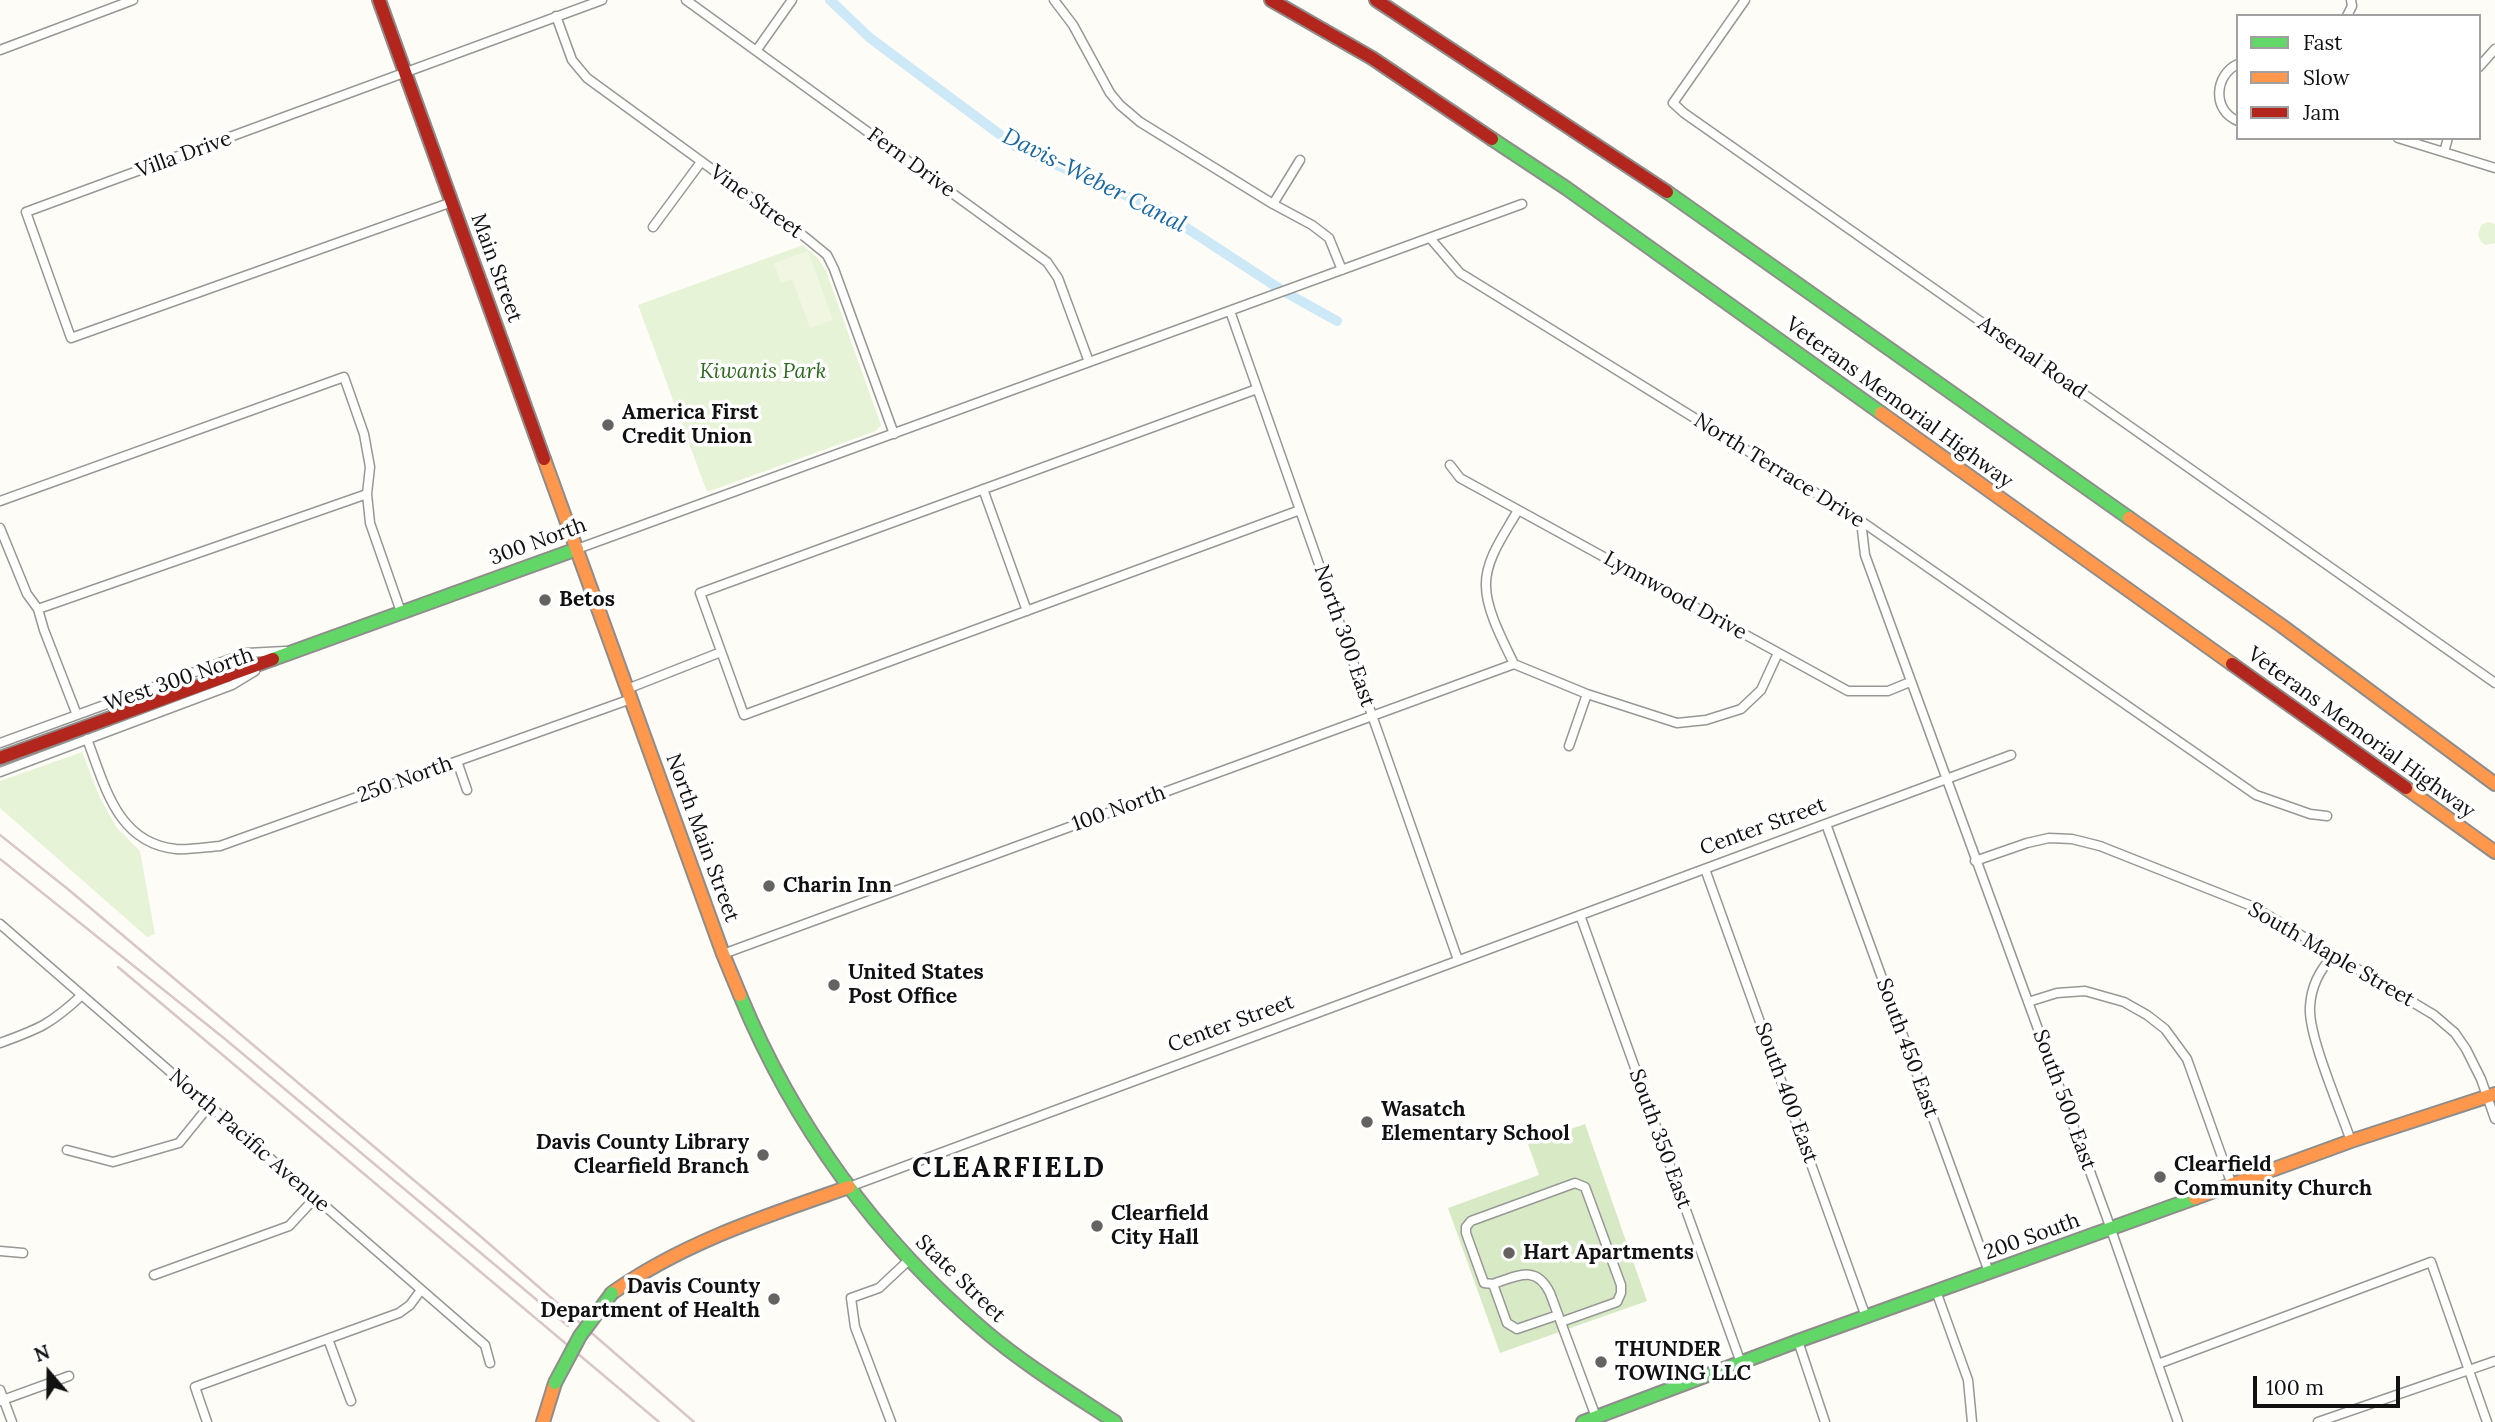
<!DOCTYPE html>
<html>
<head>
<meta charset="utf-8">
<style>
  body { margin:0 }
  #map { position:relative; width:2495px; height:1422px; overflow:hidden; background:#fdfcf7; font-family:Lora,serif }
  canvas { display:block }
  .legend { position:absolute; left:2236px; top:14px; width:245px; height:126px; box-sizing:border-box; background:#fff; border:2px solid #a0a0a0; margin:0; padding:9px 12px; list-style:none; font-size:21px; color:#111 }
  .legend li { display:flex; align-items:center; gap:14px; height:35px }
  .legend b { width:35px; border:2px solid #a0a0a0 }
  .north { position:absolute; left:14px; top:1338px; width:70px; height:70px; -webkit-text-stroke:5px #fff; paint-order:stroke; rotate:340deg; font-size:19px; font-weight:700; line-height:28px; text-align:center; color:#111 }
  .north::after { content:''; display:block; margin:auto; width:24px; height:32px; background:#111; clip-path:polygon(50% 0,100% 100%,50% 72%,0 100%) }
  .scale { position:absolute; left:2253px; top:1376px; width:147px; height:32px; box-sizing:border-box; border:4px solid #111; border-top:0; padding-left:9px; font-size:21px; line-height:24px; white-space:nowrap; color:#111; -webkit-text-stroke:5px #fff; paint-order:stroke }
</style>
</head>
<body>
<div id="map">
<canvas width="2495" height="1422"></canvas>
<ul class="legend">
<li><b style="height:9px;background:#63d668"></b>Fast</li>
<li><b style="height:9px;background:#ff974d"></b>Slow</li>
<li><b style="height:9px;background:#b3261e"></b>Jam</li>
</ul>
<div class="north">N</div>
<div class="scale">100 m</div>
</div>
<script>
const g = document.querySelector('canvas').getContext('2d');
g.lineJoin = 'round';
function fillPath(path, color) { g.fillStyle = color; g.fill(path, 'evenodd'); }
function stroke(path, color, width, dash) { g.strokeStyle = color; g.lineWidth = width; g.lineCap = dash ? 'butt' : 'round'; g.setLineDash(dash || []); g.stroke(path); }
function label(font, color, halo, rows, align = 'center') {
  g.font = font + ' Lora,serif'; g.lineWidth = 7; g.setLineDash([]); g.textBaseline = 'middle'; g.strokeStyle = halo; g.fillStyle = color; for (const [text, x, y, turn = 0] of rows) {
    g.save(); g.translate(x, y); g.rotate((+turn || 0) * Math.PI / 180); g.textAlign = isNaN(turn) ? turn : align; if (halo) g.strokeText(text, 0, 0); g.fillText(text, 0, 0); g.restore();
  }
}
const green = new Path2D(`
  M 2488,222 L 2495,224 L 2495,243 L 2486,245 L 2481,242 L 2478,235 L 2481,225 Z
  M 803,245 L 818,258 L 826,271 L 881,425 L 876,431 L 707,492 L 638,305 Z
  M 82,752 L 100,798 L 117,828 L 140,851 L 155,934 L 147,937 L 0,808 L 0,781 Z`);
const forest = new Path2D(`
  M 1585,1124 L 1647,1301 L 1500,1353 L 1448,1208 L 1539,1175 L 1528,1144 Z`);
const pitch = new Path2D(`
  M 808,251 L 833,320 L 810,328 L 792,279 L 781,283 L 774,263 Z`);
const canal = new Path2D(`
  M 830,0 L 870,38 L 1018,148 L 1159,210 L 1283,291 L 1337,321`);
const street = new Path2D(`
  M 686,0 L 1047,262 L 1058,278 L 1089,362
  M 1054,0 L 1073,25 L 1110,93 L 1120,105 L 1140,122 L 1273,204 L 1312,225 L 1329,238 L 1342,270
  M 1745,0 L 1673,103 L 1684,113 L 2495,683
  M 556,16 L 572,60 L 587,78 L 805,237 L 827,255 L 834,269 L 894,434
  M 2347,16 L 2352,6 L 2351,0
  M 0,50 L 133,0
  M 756,51 L 792,0
  M 2238,64 C 2214,75 2212,111 2238,121
  M 2479,67 L 2495,49
  M 2398,138 L 2495,168
  M 2444,152 L 2448,138
  M 452,202 L 71,338 L 26,212 L 602,0
  M 1273,204 L 1300,160
  M 653,227 L 701,162
  M 1430,238 L 1460,273 L 1861,521 L 2256,795 L 2310,814 L 2327,816
  M 1230,311 L 1458,960
  M 1257,389 L 700,593 L 744,715 L 1300,510
  M 1450,465 L 1460,478 L 1848,691 L 1888,691 L 1910,682
  M 983,489 L 1027,611
  M 0,501 L 344,377 L 364,434 L 370,467 L 367,494 L 370,523 L 401,612
  M 1518,510 C 1506,532 1485,559 1486,586 C 1486,610 1504,643 1514,664 L 1587,694 L 1677,723 L 1706,720 L 1741,709 L 1761,690 L 1778,653
  M 1861,521 L 1865,555 L 2107,1218 L 2178,1422
  M 0,528 L 27,594 L 38,609 L 44,630 L 77,715
  M 577,549 L 1522,204
  M 38,609 L 367,494
  M 627,689 L 721,652
  M 87,739 C 105,786 117,843 176,849 C 190,850 206,847 220,846 L 631,699
  M 0,743 L 247,653 L 285,651
  M 1569,746 L 1587,694
  M 457,761 L 467,790
  M 0,772 L 232,685 L 255,671
  M 1826,824 L 1989,1272
  M 1975,861 L 2027,843 L 2049,838 L 2072,839 L 2100,846 L 2254,907 L 2434,1015 L 2455,1033 L 2466,1049 L 2481,1079 L 2495,1119
  M 1705,869 L 1866,1317
  M 1580,915 L 1741,1363
  M 0,924 L 485,1345 L 490,1363
  M 723,954 L 1514,664
  M 2334,955 C 2320,969 2311,987 2310,1007 C 2308,1036 2341,1111 2351,1141
  M 2028,1002 L 2057,993 L 2085,991 L 2124,1002 L 2147,1015 L 2165,1029 L 2187,1059 L 2232,1185
  M 0,1043 C 39,1029 51,1024 82,995
  M 67,1150 L 113,1162 L 179,1143 L 209,1106
  M 849,1187 L 2011,755
  M 0,1251 L 23,1253
  M 154,1275 L 289,1226 L 314,1199
  M 1493,1284 L 1484,1283 L 1466,1233 L 1466,1227 L 1471,1221 L 1575,1183 L 1585,1187 L 1621,1285 L 1621,1293 L 1617,1302 L 1561,1322
  M 1936,1291 L 1968,1380 L 1972,1422
  M 1558,1315 L 1517,1329 L 1507,1323 L 1493,1284 C 1517,1276 1536,1264 1550,1293 L 1596,1417
  M 328,1339 L 351,1401
  M 1798,1341 L 1825,1422
  M 2158,1364 L 2431,1262 L 2487,1422
  M 0,1390 L 12,1422
  M 0,1401 L 69,1376
  M 207,1422 L 195,1387 L 399,1313 L 410,1305 L 421,1290
  M 891,1422 L 855,1327 L 851,1298 L 879,1288 L 910,1259
  M 2318,1422 L 2495,1361`);
const fast = new Path2D(`
  M 1492,139 L 1566,188 L 1881,413
  M 1667,192 L 2129,518
  M 273,659 L 577,549
  M 740,995 C 793,1124 878,1241 985,1331 C 1025,1365 1071,1393 1115,1422
  M 1583,1422 L 1798,1341 L 2195,1198`);
const slow = new Path2D(`
  M 1881,413 L 2232,664
  M 544,459 L 723,954 L 740,995
  M 2129,518 L 2282,626 L 2495,784
  M 2406,788 L 2495,852
  M 2195,1198 L 2351,1141 L 2495,1094
  M 612,1293 C 684,1242 766,1216 849,1187
  M 543,1422 L 555,1383`);
const jam = new Path2D(`
  M 379,0 L 544,459
  M 1271,0 L 1372,58 L 1492,139
  M 1376,0 L 1667,192
  M 2232,664 L 2406,788
  M 0,758 L 273,659`);
const rail = new Path2D(`
  M 0,835 L 69,890 L 479,1235 L 694,1422
  M 0,859 L 225,1039 L 568,1326
  M 118,967 L 659,1422`);
const fastBridge = new Path2D(`
  M 555,1383 L 580,1336 L 612,1293`);
const markers = [
  [608,425,7,"#646362"],
  [545,600,7,"#646362"],
  [769,886,7,"#646362"],
  [834,985,7,"#646362"],
  [1367,1122,7,"#646362"],
  [763,1155,7,"#646362"],
  [2160,1177,7,"#646362"],
  [1097,1226,7,"#646362"],
  [1509,1253,7,"#646362"],
  [774,1299,7,"#646362"],
  [1601,1362,7,"#646362"]
];
const streetNames = [
  ["Villa Drive",184,155,-20],
  ["Fern Drive",911,163,36],
  ["Vine Street",756,202,36],
  ["Main Street",496,268,70],
  ["Arsenal Road",2032,358,35],
  ["Veterans Memorial Highway",1899,403,36],
  ["North Terrace Drive",1779,471,32],
  ["300 North",538,542,-20],
  ["Lynnwood Drive",1675,596,29],
  ["North 300 East",1344,636,71],
  ["West 300 North",179,680,-19],
  ["Veterans Memorial Highway",2361,733,36],
  ["250 North",405,780,-20],
  ["100 North",1119,809,-20],
  ["Center Street",1763,827,-20],
  ["North Main Street",702,838,70],
  ["South Maple Street",2331,955,30],
  ["Center Street",1231,1024,-20],
  ["South 450 East",1907,1048,70],
  ["South 400 East",1786,1093,70],
  ["South 500 East",2064,1100,70],
  ["South 350 East",1660,1139,70],
  ["North Pacific Avenue",249,1141,41],
  ["200 South",2032,1237,-20],
  ["State Street",960,1279,44]
];
const parkNames = [
  ["Kiwanis Park",763,372]
];
const poiNames = [
  ["America First",622,413],
  ["Credit Union",622,437],
  ["Betos",559,600],
  ["Charin Inn",783,886],
  ["United States",848,973],
  ["Post Office",848,997],
  ["Wasatch",1381,1110],
  ["Elementary School",1381,1134],
  ["Davis County Library",749,1143,"right"],
  ["Clearfield Branch",749,1167,"right"],
  ["Clearfield",2174,1165],
  ["Community Church",2174,1189],
  ["Clearfield",1111,1214],
  ["City Hall",1111,1238],
  ["Hart Apartments",1523,1253],
  ["Davis County",760,1287,"right"],
  ["Department of Health",760,1311,"right"],
  ["THUNDER",1615,1350],
  ["TOWING LLC",1615,1374]
];
const waterNames = [
  ["Davis-Weber Canal",1094,181,27]
];
const districtNames = [
  ["CLEARFIELD",1009,1169]
];
fillPath(green, '#e7f3d7');
fillPath(forest, '#d8eac5');
fillPath(pitch, '#f0f6e1');
stroke(canal, '#cde8f7', 10);
stroke(street, '#979795', 11);
stroke(fast, '#8e8d8b', 16);
stroke(slow, '#8e8d8b', 16);
stroke(jam, '#8e8d8b', 16);
stroke(street, '#fffffe', 8);
stroke(fast, '#63d668', 12);
stroke(slow, '#ff974d', 12);
stroke(jam, '#b3261e', 12);
stroke(rail, '#d9c6c7', 2.5);
stroke(fastBridge, '#8e8d8b', 16, []);
stroke(fastBridge, '#63d668', 12);
for (const [x, y, r, color] of markers) { const dot = new Path2D(); dot.arc(x, y, r, 0, 2 * Math.PI); g.fillStyle = color; g.fill(dot); stroke(dot, '#fff', 2.5); }
label('21px', '#111', '#fff', streetNames);
label('italic 21px', '#2f6b1f', '#fff', parkNames);
label('bold 21px', '#111', '#fff', poiNames, 'left');
label('italic 23px', '#1768a6', '#fff', waterNames);
g.letterSpacing = '2px';
label('bold 28px', '#111', '#fff', districtNames);
g.letterSpacing = '0px';
</script>
</body>
</html>
